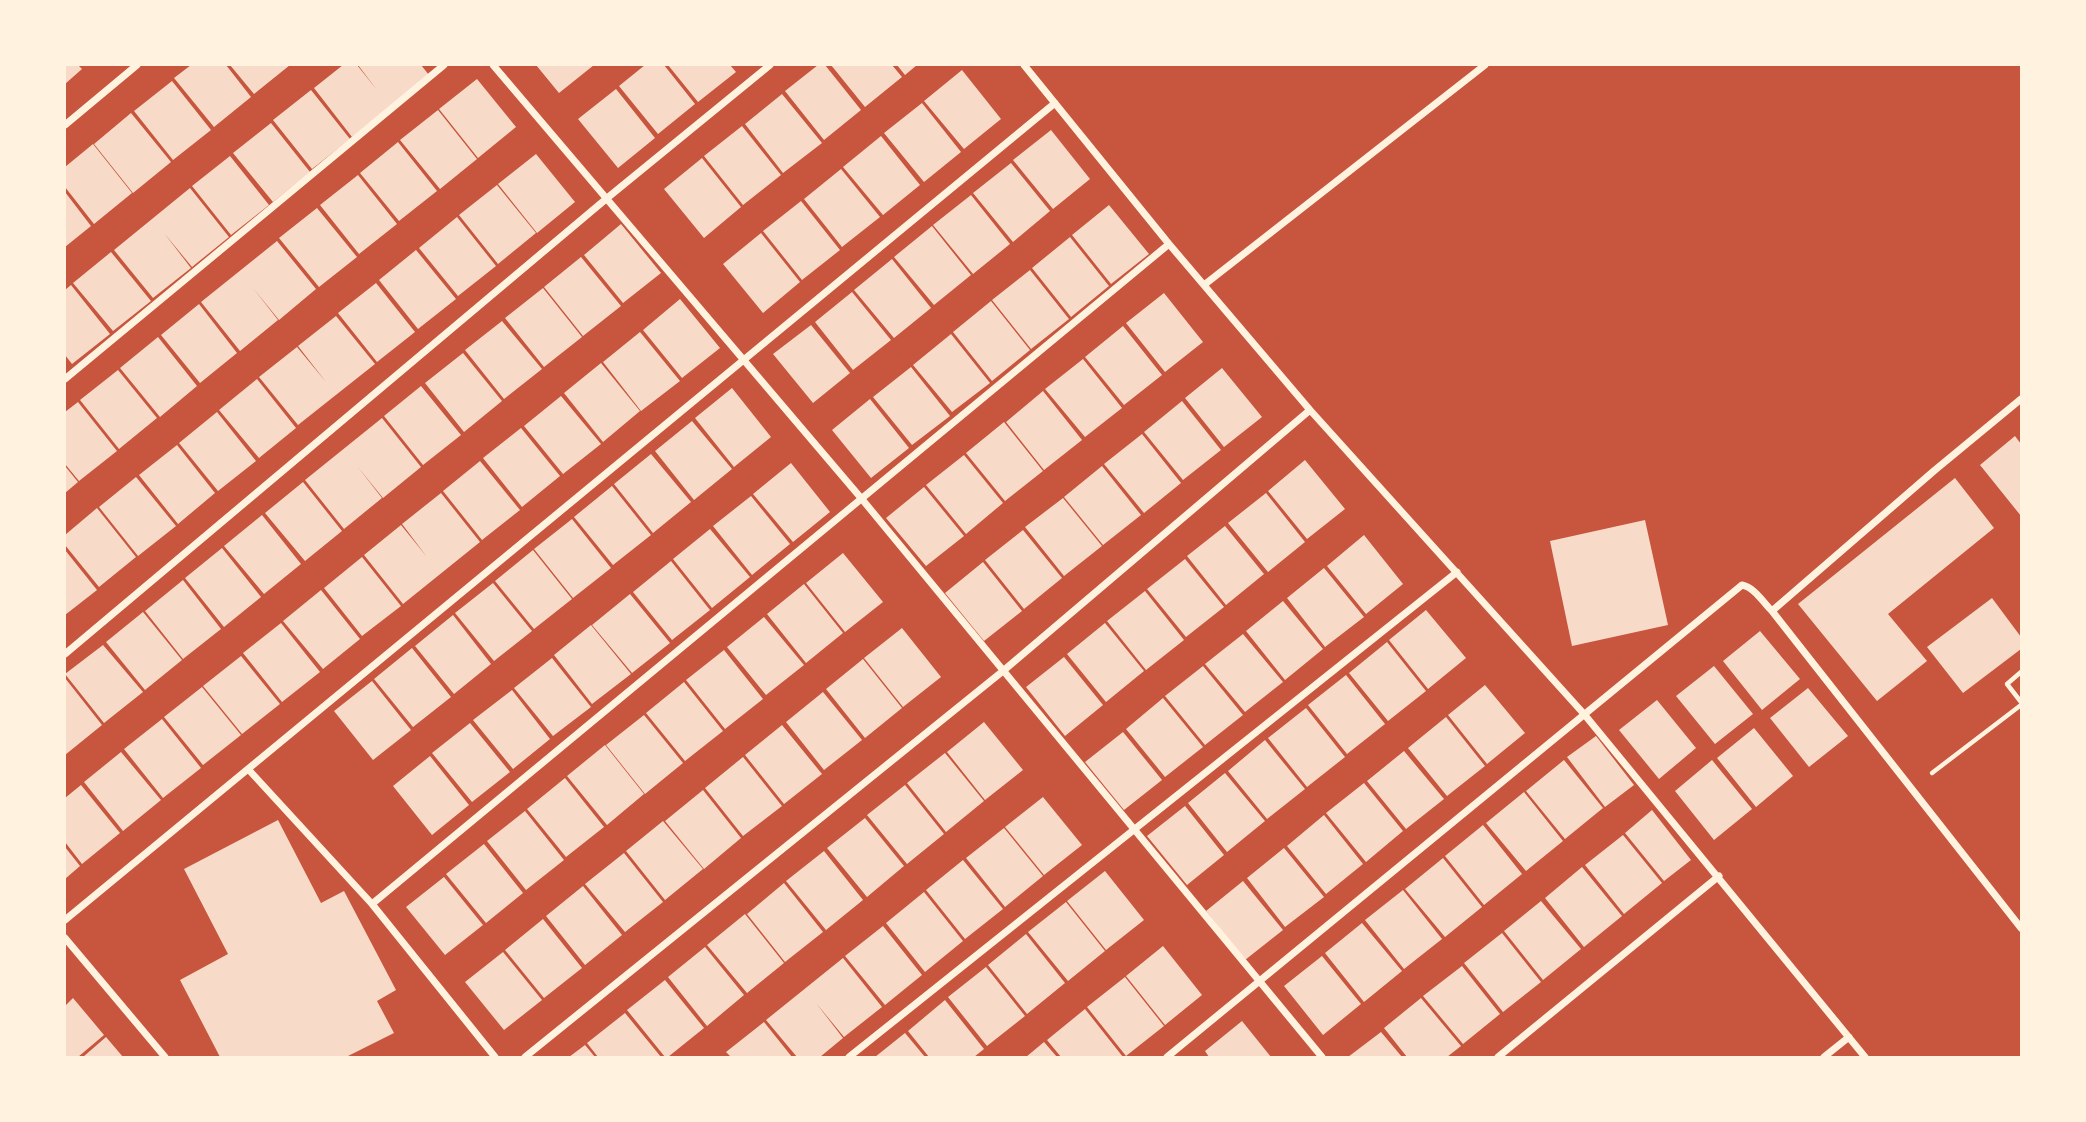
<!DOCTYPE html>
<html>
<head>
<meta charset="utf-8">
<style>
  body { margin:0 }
  #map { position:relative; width:2086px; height:1122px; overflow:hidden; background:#c8553d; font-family:Cabin,sans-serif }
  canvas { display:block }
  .frame { position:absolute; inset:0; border:66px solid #fff3e0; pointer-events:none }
</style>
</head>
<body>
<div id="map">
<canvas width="2086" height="1122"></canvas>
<div class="frame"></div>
</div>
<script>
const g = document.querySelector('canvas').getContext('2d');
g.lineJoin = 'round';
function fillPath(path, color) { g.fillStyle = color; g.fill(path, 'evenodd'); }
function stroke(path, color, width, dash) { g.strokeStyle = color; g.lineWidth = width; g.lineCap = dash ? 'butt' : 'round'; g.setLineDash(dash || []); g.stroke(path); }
const building = new Path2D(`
  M 65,65 L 78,65 L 82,69 L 65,84 Z
  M 191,65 L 226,65 L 251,97 L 214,127 L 174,78 Z
  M 230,65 L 290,65 L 254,94 Z
  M 343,65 L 357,65 L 377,90 L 358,65 L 421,65 L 429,75 L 352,137 L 314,88 Z
  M 536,65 L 594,65 L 559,93 Z
  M 645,65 L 664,65 L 695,104 L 658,134 L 619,86 Z
  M 668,65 L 730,65 L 736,72 L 698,102 Z
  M 818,65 L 825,65 L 861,110 L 824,140 L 785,91 Z
  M 831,65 L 892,65 L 902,77 L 865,107 Z
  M 897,65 L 917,65 L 905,75 Z
  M 962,70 L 1001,119 L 964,149 L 924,101 Z
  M 477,79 L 516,127 L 478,158 L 439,109 Z
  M 172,81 L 211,130 L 173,160 L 134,111 Z
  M 616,89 L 655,138 L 618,168 L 578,119 Z
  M 311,90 L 350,139 L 312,169 L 273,120 Z
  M 782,94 L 822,143 L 783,173 L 745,124 Z
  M 922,103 L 961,152 L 924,182 L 884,133 Z
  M 438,110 L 477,159 L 440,189 L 400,140 Z
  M 131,113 L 171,162 L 133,193 L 94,144 Z
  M 271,123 L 310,172 L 273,202 L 233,153 Z
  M 742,126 L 781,175 L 743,205 L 704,156 Z
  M 1051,130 L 1090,179 L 1053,209 L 1013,160 Z
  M 881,136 L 920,185 L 883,215 L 843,167 Z
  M 398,142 L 437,191 L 399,221 L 360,173 Z
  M 93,144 L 132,193 L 94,224 L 65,187 L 65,167 Z
  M 536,154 L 575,202 L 537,233 L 498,184 Z
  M 230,156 L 269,205 L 231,235 L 192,186 Z
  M 702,158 L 741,207 L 704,238 L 664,189 Z
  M 1011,163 L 1050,211 L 1013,242 L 973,193 Z
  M 841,169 L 880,217 L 842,247 L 804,199 Z
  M 358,175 L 397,224 L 359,254 L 320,205 Z
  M 497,185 L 536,233 L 498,264 L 459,215 Z
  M 190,188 L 229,237 L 192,267 L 164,233 L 191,268 L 153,298 L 114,250 Z
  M 65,192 L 91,226 L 65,247 Z
  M 971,195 L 1010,244 L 973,274 L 933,225 Z
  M 801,201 L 840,250 L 802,280 L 763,231 Z
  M 1109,205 L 1149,254 L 1111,284 L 1072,235 Z
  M 317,208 L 357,257 L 319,287 L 279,238 Z
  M 457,217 L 496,266 L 458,296 L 419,248 Z
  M 621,224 L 661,273 L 623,303 L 584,255 Z
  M 932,226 L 971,275 L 934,305 L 894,257 Z
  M 761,233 L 800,282 L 763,313 L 723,264 Z
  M 1070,237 L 1109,286 L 1071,317 L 1032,268 Z
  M 277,241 L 316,289 L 279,320 L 253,288 L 278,320 L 240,351 L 201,302 Z
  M 416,250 L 456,299 L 418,329 L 379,280 Z
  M 111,252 L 151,301 L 113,331 L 73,283 Z
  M 581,257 L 621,306 L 583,336 L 544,287 Z
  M 892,259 L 931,308 L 894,338 L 854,290 Z
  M 1030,270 L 1069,319 L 1031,349 L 992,300 Z
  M 376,283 L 415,332 L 377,362 L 338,313 Z
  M 71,285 L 110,334 L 72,364 L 65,355 L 65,290 Z
  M 543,288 L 582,337 L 544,367 L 505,318 Z
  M 852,292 L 891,340 L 853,370 L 815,322 Z
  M 1164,293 L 1203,342 L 1165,372 L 1126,323 Z
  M 680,299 L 720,348 L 682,378 L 643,330 Z
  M 991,301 L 1030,350 L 992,381 L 953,332 Z
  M 199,304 L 237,353 L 200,383 L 161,335 Z
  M 336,316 L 375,364 L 298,425 L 259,377 L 297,347 L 326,382 L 298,346 Z
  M 502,321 L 542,369 L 504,399 L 465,350 Z
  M 811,325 L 850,373 L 813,403 L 773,354 Z
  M 1123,326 L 1162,375 L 1124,405 L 1085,357 Z
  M 640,332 L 680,381 L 641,411 L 603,362 Z
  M 951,334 L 990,383 L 952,412 L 913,365 Z
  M 158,337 L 197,386 L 160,417 L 120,368 Z
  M 463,353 L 502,401 L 464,432 L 425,383 Z
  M 1083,359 L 1122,408 L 1085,437 L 1045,389 Z
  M 601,363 L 640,411 L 603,442 L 564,393 Z
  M 911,367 L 950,416 L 912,445 L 873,397 Z
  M 1222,368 L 1262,417 L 1224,447 L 1185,398 Z
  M 118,370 L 157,418 L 119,449 L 80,400 Z
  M 257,379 L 296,428 L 259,458 L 219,410 Z
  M 421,386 L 461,435 L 423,465 L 384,416 Z
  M 732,388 L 771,437 L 734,467 L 695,418 Z
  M 1043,391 L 1082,440 L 1044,470 L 1006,422 Z
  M 561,396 L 601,444 L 563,474 L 524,426 Z
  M 870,399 L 909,448 L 871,478 L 832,430 Z
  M 1182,401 L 1221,450 L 1183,480 L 1144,432 Z
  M 78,402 L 117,451 L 79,481 L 65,464 L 65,412 Z
  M 217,412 L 256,461 L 218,491 L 179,443 Z
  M 382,418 L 421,467 L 383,498 L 357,466 L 382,498 L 344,529 L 305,480 Z
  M 692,421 L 732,469 L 694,500 L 655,451 Z
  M 1004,422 L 1043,471 L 1005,501 L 966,453 Z
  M 521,428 L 560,476 L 522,507 L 483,458 Z
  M 1142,434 L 1181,483 L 1144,513 L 1104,464 Z
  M 2015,436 L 2021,444 L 2021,516 L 1980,465 Z
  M 177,445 L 215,493 L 178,524 L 139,475 Z
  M 651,454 L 691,502 L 653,533 L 614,484 Z
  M 964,455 L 1003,503 L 966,534 L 926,485 Z
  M 1305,460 L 1345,509 L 1307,539 L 1268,491 Z
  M 480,461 L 520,510 L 482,540 L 443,491 Z
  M 791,463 L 830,512 L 793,542 L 753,494 Z
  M 65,466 L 78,482 L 65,493 Z
  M 1102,466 L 1141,515 L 1103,545 L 1064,497 Z
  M 136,477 L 176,526 L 138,556 L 99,507 Z
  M 1955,478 L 1994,528 L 1888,614 L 1927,661 L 1877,701 L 1798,604 Z
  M 303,482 L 342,531 L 305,561 L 265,513 Z
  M 612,486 L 651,535 L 613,565 L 574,517 Z
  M 924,487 L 964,536 L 926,566 L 886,518 Z
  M 441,493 L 480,542 L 403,604 L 364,555 L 401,525 L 427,557 L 402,524 Z
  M 1266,493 L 1305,542 L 1268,572 L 1228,523 Z
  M 751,496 L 790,544 L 752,575 L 713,526 Z
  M 1063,498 L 1102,546 L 1064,576 L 1025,527 Z
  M 97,508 L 136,557 L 99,587 L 65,545 L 65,535 Z
  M 262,515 L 301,564 L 264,594 L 224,546 Z
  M 572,519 L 611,568 L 573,598 L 534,549 Z
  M 1645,520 L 1668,625 L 1572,646 L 1550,541 Z
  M 1225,526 L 1264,574 L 1226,605 L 1187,556 Z
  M 710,529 L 750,577 L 712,608 L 673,559 Z
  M 1023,530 L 1062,578 L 1024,609 L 985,560 Z
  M 1364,535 L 1403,584 L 1366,614 L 1327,566 Z
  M 222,548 L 261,597 L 224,627 L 185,578 Z
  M 65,550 L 97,590 L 65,615 Z
  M 533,550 L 572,599 L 534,629 L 495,581 Z
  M 843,553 L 883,602 L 845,632 L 806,583 Z
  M 362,557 L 401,606 L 362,636 L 324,588 Z
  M 1185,559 L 1224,607 L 1186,637 L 1147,589 Z
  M 671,561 L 710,610 L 672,640 L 633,592 Z
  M 983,562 L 1022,611 L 984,641 L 945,593 Z
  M 1324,568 L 1364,617 L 1325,647 L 1287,598 Z
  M 183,580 L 221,629 L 183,659 L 145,611 Z
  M 493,583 L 532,631 L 494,661 L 455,613 Z
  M 804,584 L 843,633 L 806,663 L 767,614 Z
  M 321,590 L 360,639 L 323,669 L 283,621 Z
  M 1145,591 L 1184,640 L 1146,670 L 1107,621 Z
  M 630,594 L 670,643 L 632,673 L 592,625 Z
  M 1992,598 L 2021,637 L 2021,649 L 1963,693 L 1927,647 Z
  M 1283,601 L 1323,649 L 1285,680 L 1246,631 Z
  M 1426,610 L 1466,658 L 1428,689 L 1389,640 Z
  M 143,612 L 182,660 L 145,690 L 106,642 Z
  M 453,615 L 491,664 L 454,694 L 415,646 Z
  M 764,617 L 804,665 L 766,695 L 727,647 Z
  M 281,623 L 320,672 L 282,702 L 243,653 Z
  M 1105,623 L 1144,671 L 1106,702 L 1067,654 Z
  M 591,625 L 631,674 L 592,704 L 554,655 Z
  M 902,628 L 941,677 L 903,707 L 864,658 Z
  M 1760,631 L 1800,679 L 1762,710 L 1723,661 Z
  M 1243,634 L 1283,682 L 1245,712 L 1205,664 Z
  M 1387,642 L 1426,691 L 1388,721 L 1349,673 Z
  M 103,645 L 143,692 L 104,723 L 65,674 Z
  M 412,648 L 451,697 L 413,727 L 374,679 Z
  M 724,650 L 763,699 L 725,729 L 686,680 Z
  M 241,656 L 280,704 L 242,734 L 203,686 Z
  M 1064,657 L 1103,705 L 1065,736 L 1026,687 Z
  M 552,658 L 591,707 L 553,736 L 514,688 Z
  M 863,659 L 902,708 L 865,738 L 826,689 Z
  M 1203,666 L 1243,715 L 1205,745 L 1165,696 Z
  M 1714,666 L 1753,714 L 1715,744 L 1676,696 Z
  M 1346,675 L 1385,724 L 1347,754 L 1308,705 Z
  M 65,678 L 102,725 L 65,755 Z
  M 372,681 L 411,730 L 373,760 L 334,711 Z
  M 684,682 L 723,731 L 685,761 L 646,713 Z
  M 1485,685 L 1525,733 L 1487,764 L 1448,715 Z
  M 202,687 L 241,735 L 203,765 L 164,717 Z
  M 1808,688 L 1848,736 L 1809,767 L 1770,718 Z
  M 512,690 L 550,739 L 513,769 L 473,720 Z
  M 823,692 L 862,740 L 824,770 L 786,722 Z
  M 1163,698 L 1203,747 L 1165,777 L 1126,729 Z
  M 1657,700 L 1696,748 L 1659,779 L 1619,730 Z
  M 1306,708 L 1345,757 L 1307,787 L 1268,738 Z
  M 644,715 L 683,763 L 645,794 L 606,745 Z
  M 1446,717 L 1485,766 L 1447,796 L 1408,748 Z
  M 162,719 L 201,768 L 163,798 L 124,749 Z
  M 984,722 L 1023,770 L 985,800 L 947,752 Z
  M 470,723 L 510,772 L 472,802 L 432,753 Z
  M 782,725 L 822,774 L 784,804 L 745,755 Z
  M 1754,728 L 1793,776 L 1756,807 L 1717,758 Z
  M 1123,732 L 1162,780 L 1124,810 L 1085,762 Z
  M 1596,736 L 1634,785 L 1605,807 L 1567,757 Z
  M 1265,740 L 1305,789 L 1267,819 L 1228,771 Z
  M 605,745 L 644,794 L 607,825 L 567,776 Z
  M 1404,751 L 1444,799 L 1406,829 L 1367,781 Z
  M 121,752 L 161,800 L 123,831 L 84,782 Z
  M 945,753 L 984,801 L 946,832 L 907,783 Z
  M 430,756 L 469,805 L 432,835 L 393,786 Z
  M 743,757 L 782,806 L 743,836 L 705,788 Z
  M 1564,760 L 1603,808 L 1565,839 L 1526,791 Z
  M 1712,760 L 1752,809 L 1714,840 L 1675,791 Z
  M 1225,773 L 1265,821 L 1227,852 L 1188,803 Z
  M 565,778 L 604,827 L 566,857 L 527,809 Z
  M 1364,783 L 1403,831 L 1366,862 L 1326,813 Z
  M 81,785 L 120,833 L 82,864 L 65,842 L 65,798 Z
  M 905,785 L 944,834 L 907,864 L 867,815 Z
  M 703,790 L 741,838 L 704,869 L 665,821 Z
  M 1524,792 L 1563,841 L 1526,871 L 1486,823 Z
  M 1043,797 L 1082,845 L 1044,875 L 1005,827 Z
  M 1185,806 L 1224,855 L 1187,885 L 1147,836 Z
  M 1652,810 L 1691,860 L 1664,881 L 1625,833 Z
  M 525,811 L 564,860 L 526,890 L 487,841 Z
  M 1324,815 L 1363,864 L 1326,894 L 1287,846 Z
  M 865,818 L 904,866 L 867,897 L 827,848 Z
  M 278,820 L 321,903 L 344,891 L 396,990 L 377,1001 L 394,1033 L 346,1057 L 220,1057 L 180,980 L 228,954 L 184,869 Z
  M 663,821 L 703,869 L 665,900 L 626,851 Z
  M 1483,825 L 1522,874 L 1484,905 L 1445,856 Z
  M 1004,828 L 1043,876 L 1005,907 L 966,858 Z
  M 1623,835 L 1662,883 L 1624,914 L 1585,865 Z
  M 484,844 L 523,893 L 486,923 L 446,874 Z
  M 65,847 L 80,866 L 65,879 Z
  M 1284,848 L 1324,897 L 1285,927 L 1247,878 Z
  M 824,851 L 863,900 L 826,930 L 786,881 Z
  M 624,853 L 663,902 L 625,932 L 585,884 Z
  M 1443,858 L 1482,907 L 1445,937 L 1405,889 Z
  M 963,860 L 1003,909 L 965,939 L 926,890 Z
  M 1582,867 L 1622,916 L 1584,947 L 1545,898 Z
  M 1105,871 L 1144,920 L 1106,950 L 1067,901 Z
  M 444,877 L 483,925 L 445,955 L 406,907 Z
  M 1243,881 L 1283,930 L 1245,960 L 1206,911 Z
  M 784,883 L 823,932 L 785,962 L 747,914 Z
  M 583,886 L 622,935 L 585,965 L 546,916 Z
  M 1403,890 L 1442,939 L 1404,969 L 1365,920 Z
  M 924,892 L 963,941 L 925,972 L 886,923 Z
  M 1541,901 L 1581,949 L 1543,980 L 1504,931 Z
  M 1066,902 L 1105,951 L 1068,981 L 1028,932 Z
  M 745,914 L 784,963 L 747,993 L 707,945 Z
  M 543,919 L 582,968 L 544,998 L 505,950 Z
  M 1362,923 L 1402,971 L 1364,1002 L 1325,953 Z
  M 883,926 L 922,975 L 885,1005 L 845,956 Z
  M 1502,933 L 1541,982 L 1503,1012 L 1464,963 Z
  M 1026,934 L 1065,983 L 1027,1014 L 988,965 Z
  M 1163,946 L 1202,995 L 1165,1025 L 1126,976 Z
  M 705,947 L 744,995 L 707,1026 L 668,977 Z
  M 503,952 L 542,1000 L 504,1030 L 465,982 Z
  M 1322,956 L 1361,1004 L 1323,1035 L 1284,986 Z
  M 843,958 L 882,1007 L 844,1037 L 816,1003 L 843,1038 L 820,1057 L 797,1057 L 766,1020 Z
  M 1462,966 L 1500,1014 L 1463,1044 L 1423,996 Z
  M 986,967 L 1025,1016 L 987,1046 L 948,997 Z
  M 1125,977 L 1164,1026 L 1126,1056 L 1087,1007 Z
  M 665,980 L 704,1028 L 668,1057 L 665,1057 L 627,1010 Z
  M 73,998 L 104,1035 L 78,1057 L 65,1057 L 65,1006 Z
  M 1421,998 L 1461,1046 L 1447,1057 L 1407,1057 L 1384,1028 Z
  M 945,1000 L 984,1049 L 974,1057 L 929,1057 L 908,1031 Z
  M 1085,1009 L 1123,1057 L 1061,1057 L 1047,1040 Z
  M 625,1013 L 661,1057 L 598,1057 L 587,1043 Z
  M 1242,1021 L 1271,1057 L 1209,1057 L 1205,1051 Z
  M 764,1022 L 792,1057 L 731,1057 L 726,1052 Z
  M 1381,1032 L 1402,1057 L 1348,1057 Z
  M 905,1033 L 925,1057 L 875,1057 Z
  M 106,1037 L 123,1057 L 83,1057 Z
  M 1044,1042 L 1057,1057 L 1026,1057 Z
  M 585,1045 L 595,1057 L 569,1057 Z`);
const path = new Path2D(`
  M 2021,672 L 2007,684 L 2021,702
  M 1932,773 L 2021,705`);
const minor = new Path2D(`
  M 493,65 L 861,498 L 1322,1057
  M 1024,65 L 1169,244 L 1310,410 L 1584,714 L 1865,1057
  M 65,125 L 137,65
  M 1204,285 L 1485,65
  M 65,379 L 444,65
  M 1772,611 L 1935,470 L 2021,399
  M 65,654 L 606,199 L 770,65
  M 248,769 L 372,904 L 495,1057
  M 372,904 L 1169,244
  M 65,920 L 1055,103
  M 65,938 L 165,1057
  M 525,1057 L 1003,671 L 1310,410
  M 849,1057 L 1457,572
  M 1167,1057 L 1742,585 C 1754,587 1763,602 1772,611 L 2021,928
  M 1498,1057 L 1719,876
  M 1824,1057 L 1849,1037`);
fillPath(building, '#f7dbc8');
stroke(path, '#fff3e0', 4.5);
stroke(minor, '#fff3e0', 7);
</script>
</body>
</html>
